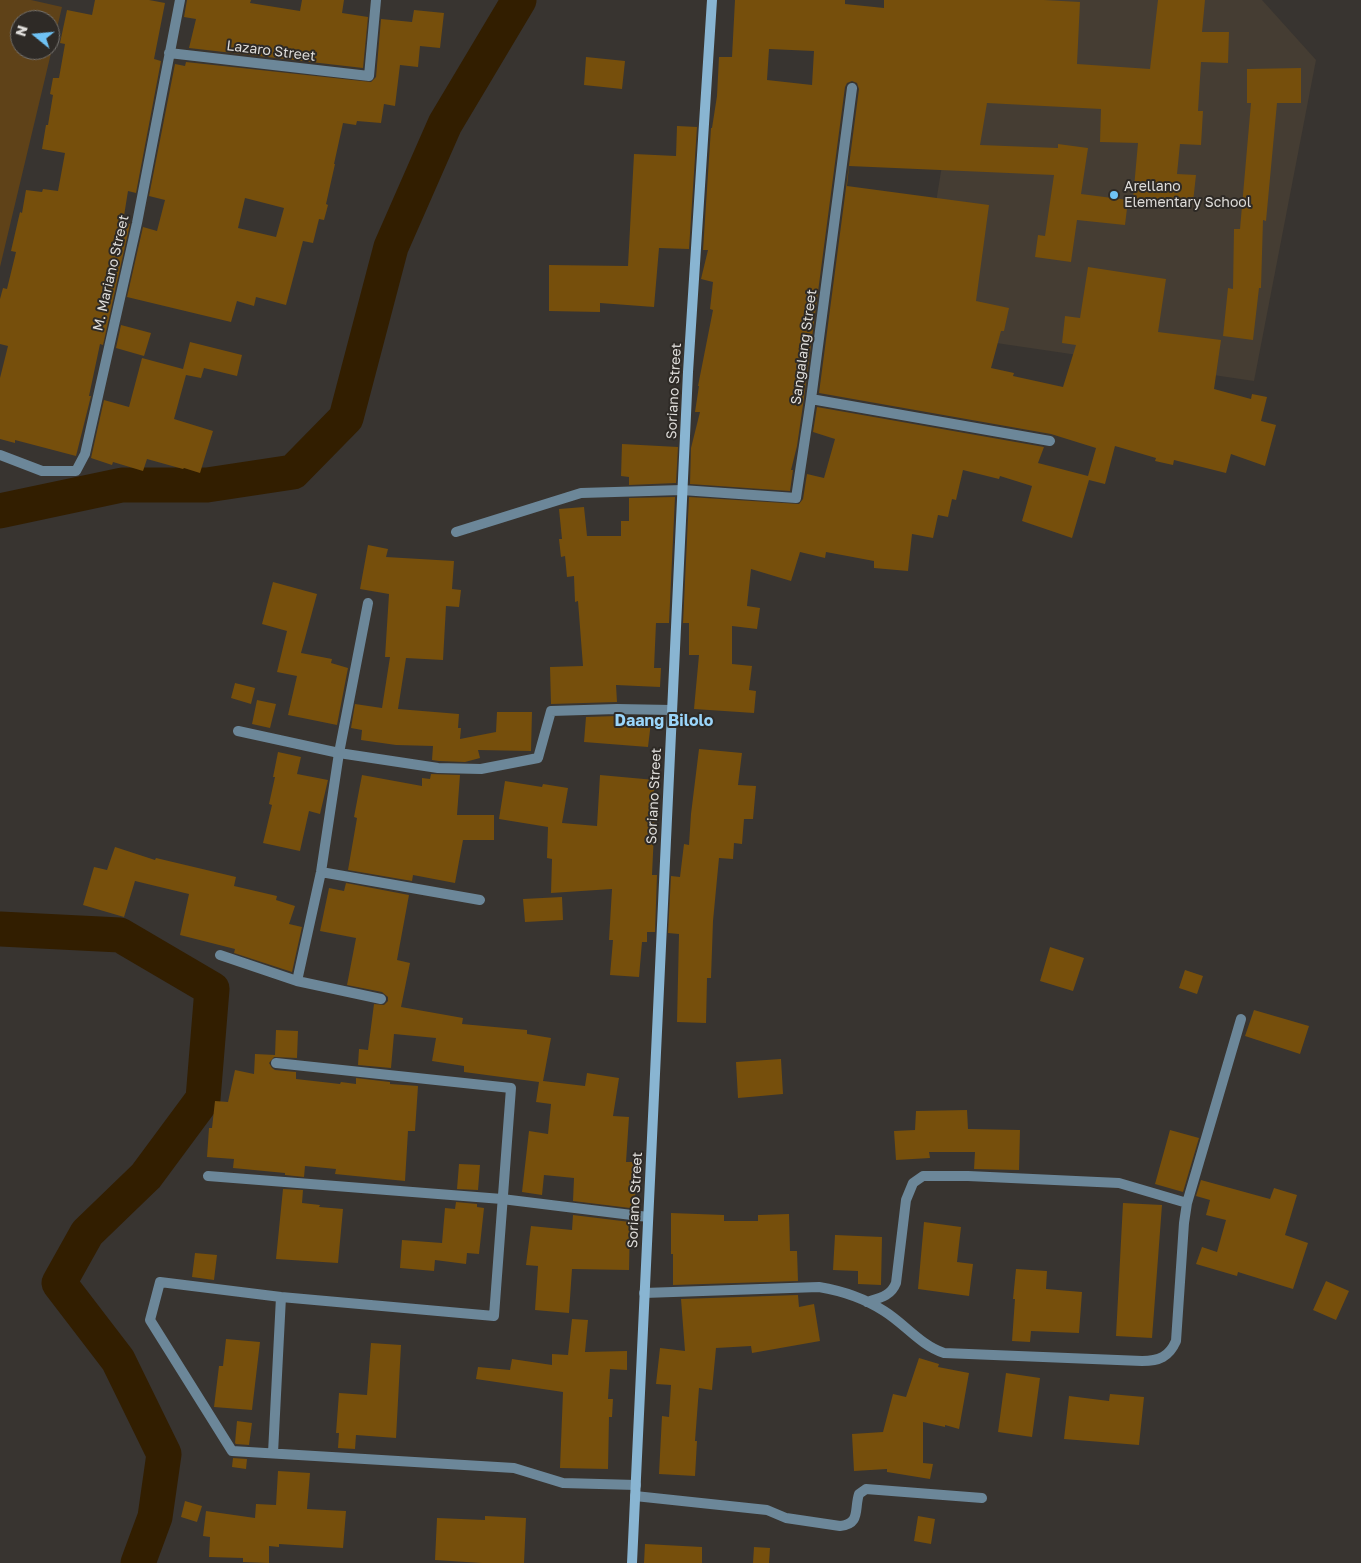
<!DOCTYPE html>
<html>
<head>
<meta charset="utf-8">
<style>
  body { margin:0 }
  #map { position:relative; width:1361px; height:1563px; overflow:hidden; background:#383430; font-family:"Golos Text",sans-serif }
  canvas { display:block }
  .north { position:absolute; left:10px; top:10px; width:50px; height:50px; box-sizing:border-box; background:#2e2a26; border:1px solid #75726e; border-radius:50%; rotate:287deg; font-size:14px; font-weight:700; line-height:20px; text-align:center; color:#dfddda }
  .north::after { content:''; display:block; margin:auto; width:18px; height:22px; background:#6fc2f4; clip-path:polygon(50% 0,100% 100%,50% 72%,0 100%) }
</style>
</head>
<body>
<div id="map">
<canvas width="1361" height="1563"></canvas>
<div class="north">N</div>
</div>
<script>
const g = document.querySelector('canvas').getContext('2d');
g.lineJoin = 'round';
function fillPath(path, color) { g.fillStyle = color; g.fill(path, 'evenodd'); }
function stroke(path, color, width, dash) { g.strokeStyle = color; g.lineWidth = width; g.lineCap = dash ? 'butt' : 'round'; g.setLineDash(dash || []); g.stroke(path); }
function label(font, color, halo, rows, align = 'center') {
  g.font = font + ' "Golos Text",sans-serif'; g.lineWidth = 4; g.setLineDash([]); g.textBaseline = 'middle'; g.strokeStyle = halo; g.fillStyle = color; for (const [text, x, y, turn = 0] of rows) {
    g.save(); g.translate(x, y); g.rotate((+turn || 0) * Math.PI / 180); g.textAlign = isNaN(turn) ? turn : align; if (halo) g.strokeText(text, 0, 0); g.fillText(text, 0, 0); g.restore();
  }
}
const built = new Path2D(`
  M 969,0 L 1262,0 L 1316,60 L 1254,381 L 915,331 Z`);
const green = new Path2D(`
  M 0,0 L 31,0 L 62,7 L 0,267 ZM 20,20 L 50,20 L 50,50 L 20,50 Z`);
const river = new Path2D(`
  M 0,511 L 122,485 L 207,485 L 293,472 L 346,418 L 391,247 L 445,124 L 519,0
  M 0,929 L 120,935 L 212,989 L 203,1099 L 146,1176 L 87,1233 L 59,1283 L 118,1360 L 164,1454 L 155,1517 L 138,1563`);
const building = new Path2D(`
  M 95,0 L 149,0 L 165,3 L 154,59 L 161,61 L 136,193 L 128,191 L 123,222 L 130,224 L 103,345 L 100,344 L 89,396 L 91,396 L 76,456 L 15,440 L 15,443 L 0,439 L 0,378 L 8,346 L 0,344 L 0,299 L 3,288 L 7,289 L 16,252 L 11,251 L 20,212 L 22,213 L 26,190 L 42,192 L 43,189 L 58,191 L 65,153 L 42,149 L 46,125 L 48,125 L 53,95 L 50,94 L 53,78 L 59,78 L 65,44 L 60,43 L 67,10 L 92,15 Z
  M 187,0 L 251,0 L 250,3 L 300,11 L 302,0 L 344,0 L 342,13 L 368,17 L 363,68 L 189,48 L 196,19 L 184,17 Z
  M 735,0 L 845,0 L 845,4 L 884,8 L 884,0 L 1044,0 L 1080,2 L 1077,64 L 1150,69 L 1158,0 L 1205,0 L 1202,32 L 1229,32 L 1228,63 L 1201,62 L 1198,111 L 1203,111 L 1201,145 L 1180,144 L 1177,174 L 1196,175 L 1193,202 L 1175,201 L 1175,203 L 1133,199 L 1138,143 L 1100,142 L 1101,109 L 987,103 L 980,145 L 1058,148 L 1058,144 L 1088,148 L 1081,194 L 1128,200 L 1125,225 L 1077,220 L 1071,262 L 1035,257 L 1038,235 L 1045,236 L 1054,175 L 849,166 L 847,186 L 989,205 L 976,301 L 1009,308 L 1004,331 L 1001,331 L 991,368 L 1014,373 L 1013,376 L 1063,387 L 1076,345 L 1062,343 L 1065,316 L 1080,318 L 1088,267 L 1166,279 L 1158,332 L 1221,340 L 1214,389 L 1251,399 L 1252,394 L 1267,397 L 1261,421 L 1276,425 L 1265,466 L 1231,454 L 1226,473 L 1174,460 L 1173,465 L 1155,461 L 1156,458 L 1115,446 L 1105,484 L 1089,480 L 1072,538 L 1022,521 L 1032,486 L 1000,476 L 999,479 L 963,470 L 956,500 L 952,499 L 948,517 L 938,515 L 933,538 L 912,534 L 908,571 L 874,568 L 874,561 L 826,552 L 825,558 L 800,552 L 791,581 L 751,569 L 747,606 L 760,608 L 757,629 L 732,626 L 732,664 L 752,666 L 749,690 L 756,691 L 754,713 L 694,709 L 699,655 L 689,655 L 689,623 L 683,623 L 689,497 L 799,504 L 803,499 L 807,474 L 824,478 L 835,439 L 813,432 L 817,407 L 1044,447 L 1038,463 L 1088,476 L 1096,448 L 1051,434 L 819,393 L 859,89 L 857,83 L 852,81 L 847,83 L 845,87 L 804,398 L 797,446 L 791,470 L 793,470 L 790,491 L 690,484 L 691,448 L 700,412 L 695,412 L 699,386 L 698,386 L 713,310 L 710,309 L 713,282 L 701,279 L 708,250 L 703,250 L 711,128 L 712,128 L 717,96 L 719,57 L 732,57 ZM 769,49 L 814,51 L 812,85 L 767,80 Z
  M 414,10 L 444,13 L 440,48 L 420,46 L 418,67 L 400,65 L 395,106 L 384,104 L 381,123 L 357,121 L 356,125 L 343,123 L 334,164 L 335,164 L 326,204 L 328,205 L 324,220 L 319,219 L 313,243 L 303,241 L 286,305 L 256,297 L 254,306 L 237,301 L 231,322 L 127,297 L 143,227 L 157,231 L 165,200 L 149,196 L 175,64 L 185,66 L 186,62 L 371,82 L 376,77 L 381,19 L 412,22 ZM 245,198 L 284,208 L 276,237 L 238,228 Z
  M 586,57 L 625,61 L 622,89 L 584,85 Z
  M 1301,68 L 1301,103 L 1277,103 L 1266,221 L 1263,220 L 1261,288 L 1259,288 L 1253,340 L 1223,336 L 1228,288 L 1233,289 L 1234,229 L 1240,229 L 1251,103 L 1247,103 L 1247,69 Z
  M 677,126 L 697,127 L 689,249 L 659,248 L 654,307 L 600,303 L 600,312 L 549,311 L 549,265 L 628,266 L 634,154 L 676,156 Z
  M 121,325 L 151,333 L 144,356 L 116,348 Z
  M 190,342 L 242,355 L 237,376 L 204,368 L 201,378 L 186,375 L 174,419 L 213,431 L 200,473 L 184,468 L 183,469 L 147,459 L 143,471 L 113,462 L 112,465 L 91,458 L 104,400 L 129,407 L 142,358 L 183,369 Z
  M 622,444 L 678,447 L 676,483 L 629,485 L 629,477 L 621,476 Z
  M 675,497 L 669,623 L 656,623 L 654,668 L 661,668 L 660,687 L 616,685 L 617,702 L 551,704 L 550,667 L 583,666 L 578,601 L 575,602 L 574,576 L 567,577 L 565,556 L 561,557 L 559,539 L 562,539 L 559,509 L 584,507 L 587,536 L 621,536 L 621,521 L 629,521 L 629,498 Z
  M 368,545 L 388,549 L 386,557 L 454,561 L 452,589 L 461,590 L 459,607 L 446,606 L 443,660 L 406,658 L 398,709 L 459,714 L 458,728 L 461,728 L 460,739 L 496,732 L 497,712 L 532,712 L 531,751 L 478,750 L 480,758 L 465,762 L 439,761 L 432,760 L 433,746 L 396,745 L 361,740 L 362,730 L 351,728 L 355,704 L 382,708 L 390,657 L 385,657 L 389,594 L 360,589 Z
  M 273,582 L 317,594 L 301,653 L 332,659 L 331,663 L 348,668 L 337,725 L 288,715 L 297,676 L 277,672 L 287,631 L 262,624 Z
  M 235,683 L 255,688 L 251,704 L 231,698 Z
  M 257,700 L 276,704 L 270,728 L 252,724 Z
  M 617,716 L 617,719 L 651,722 L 648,747 L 584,742 L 586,717 Z
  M 699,749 L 742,753 L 738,785 L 756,786 L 753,819 L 744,819 L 742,844 L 734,843 L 733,859 L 719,858 L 713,921 L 711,978 L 707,978 L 706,1023 L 677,1022 L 679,934 L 668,933 L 671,876 L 680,877 L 684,844 L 689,845 L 691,814 Z
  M 278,752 L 301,757 L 297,774 L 328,780 L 320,814 L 309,811 L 300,851 L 263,843 L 272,805 L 269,804 L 275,777 L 273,777 Z
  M 431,774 L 460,775 L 457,815 L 494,815 L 494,840 L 463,840 L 455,883 L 413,875 L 412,881 L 348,870 L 357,818 L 354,817 L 362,775 L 422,786 L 422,778 L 430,779 Z
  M 600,775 L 655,780 L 652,811 L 655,811 L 652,875 L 657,875 L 655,932 L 647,932 L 647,942 L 642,942 L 639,977 L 610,975 L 613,940 L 609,940 L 612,889 L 551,893 L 552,859 L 547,858 L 548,827 L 499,819 L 505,781 L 542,787 L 543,784 L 568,788 L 562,823 L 597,826 Z
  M 115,847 L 155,860 L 156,858 L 236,877 L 234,886 L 277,896 L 276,900 L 295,906 L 289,924 L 302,927 L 292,972 L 234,953 L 235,949 L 180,935 L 189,894 L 135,881 L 124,917 L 83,905 L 94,867 L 107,870 Z
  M 346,883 L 409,895 L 397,960 L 410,963 L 401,1007 L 463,1018 L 462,1024 L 527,1030 L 527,1034 L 551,1038 L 543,1081 L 585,1086 L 587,1073 L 619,1078 L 613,1116 L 629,1117 L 626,1162 L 636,1162 L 635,1206 L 630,1206 L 630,1208 L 573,1201 L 574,1178 L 544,1175 L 542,1195 L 522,1192 L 529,1131 L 548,1134 L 551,1104 L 536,1102 L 539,1082 L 464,1072 L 464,1066 L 432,1061 L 436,1038 L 394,1034 L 391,1068 L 358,1065 L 359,1049 L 368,1050 L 374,1004 L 384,1005 L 388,1001 L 388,997 L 382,992 L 347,985 L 356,938 L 320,931 L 329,888 L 344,891 Z
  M 562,897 L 563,920 L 525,922 L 523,899 Z
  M 1050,947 L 1084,958 L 1073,991 L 1040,981 Z
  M 1185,970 L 1203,976 L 1197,994 L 1179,988 Z
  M 1254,1010 L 1309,1026 L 1300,1054 L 1245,1036 Z
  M 276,1030 L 298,1031 L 297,1058 L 274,1057 L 269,1063 L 272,1068 L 275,1070 L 296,1072 L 296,1079 L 340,1084 L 341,1082 L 356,1084 L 356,1078 L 390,1082 L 390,1084 L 418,1086 L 415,1131 L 408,1131 L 405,1181 L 335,1174 L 336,1169 L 305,1166 L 304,1177 L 285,1175 L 285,1173 L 233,1168 L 234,1159 L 207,1157 L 209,1128 L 212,1128 L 215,1101 L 228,1102 L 235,1070 L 254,1074 L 255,1054 L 275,1055 Z
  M 781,1059 L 783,1094 L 738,1098 L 736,1062 Z
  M 967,1110 L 968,1129 L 1020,1130 L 1019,1170 L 974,1169 L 975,1152 L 929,1152 L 930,1158 L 896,1160 L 894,1131 L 915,1130 L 916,1111 Z
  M 1170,1130 L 1199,1138 L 1183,1192 L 1155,1184 Z
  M 459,1164 L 480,1165 L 478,1190 L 457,1189 Z
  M 1201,1180 L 1270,1199 L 1274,1188 L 1297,1195 L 1285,1235 L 1308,1243 L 1293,1289 L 1238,1272 L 1237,1276 L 1196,1264 L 1202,1247 L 1217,1252 L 1226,1220 L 1206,1215 L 1210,1200 L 1196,1196 Z
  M 283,1189 L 303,1190 L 302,1203 L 320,1205 L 319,1207 L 343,1209 L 338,1263 L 276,1259 Z
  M 456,1202 L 477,1204 L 477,1207 L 484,1208 L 479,1254 L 467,1253 L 466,1264 L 435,1260 L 434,1271 L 400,1268 L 402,1240 L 442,1243 L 445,1208 L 455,1209 Z
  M 1123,1203 L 1162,1205 L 1152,1338 L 1116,1336 Z
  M 671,1213 L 724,1215 L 724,1221 L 758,1221 L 758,1215 L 789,1214 L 790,1251 L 797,1251 L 798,1281 L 673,1285 L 673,1254 L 671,1254 Z
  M 573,1215 L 630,1222 L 629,1270 L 572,1269 L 569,1313 L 535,1310 L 538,1266 L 526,1265 L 531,1226 L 572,1230 Z
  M 924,1222 L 961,1227 L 957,1262 L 973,1264 L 969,1296 L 918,1289 Z
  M 835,1235 L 882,1237 L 881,1285 L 858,1284 L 858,1271 L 833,1270 Z
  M 195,1253 L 217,1255 L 214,1280 L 192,1277 Z
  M 1016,1269 L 1047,1271 L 1046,1289 L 1082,1292 L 1079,1333 L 1031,1331 L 1030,1342 L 1012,1341 L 1015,1299 L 1013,1299 Z
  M 1326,1281 L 1349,1291 L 1336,1320 L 1313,1310 Z
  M 798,1295 L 799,1307 L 814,1304 L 820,1341 L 752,1353 L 751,1346 L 716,1348 L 712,1390 L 699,1388 L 695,1441 L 697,1441 L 695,1476 L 659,1474 L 662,1416 L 669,1417 L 671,1385 L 656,1384 L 660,1348 L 685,1351 L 681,1299 Z
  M 572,1319 L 588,1320 L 585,1352 L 627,1351 L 627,1370 L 610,1369 L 608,1399 L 613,1399 L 612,1417 L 609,1417 L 608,1469 L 560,1468 L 563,1392 L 476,1379 L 478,1367 L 510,1370 L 512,1359 L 552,1365 L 552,1354 L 568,1355 Z
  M 226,1339 L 260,1342 L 252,1410 L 214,1407 L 219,1366 L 223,1366 Z
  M 371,1343 L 401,1345 L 396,1438 L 356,1435 L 355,1449 L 338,1448 L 339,1433 L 336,1433 L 339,1393 L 367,1395 Z
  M 919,1358 L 939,1364 L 938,1367 L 969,1373 L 959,1429 L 945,1425 L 945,1427 L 923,1422 L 923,1463 L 933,1464 L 930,1479 L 887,1472 L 887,1469 L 854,1471 L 852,1434 L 883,1432 L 893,1394 L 906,1397 Z
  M 1006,1373 L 1040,1378 L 1032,1437 L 998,1432 Z
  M 1110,1394 L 1144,1397 L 1139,1445 L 1064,1439 L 1069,1396 L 1109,1401 Z
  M 237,1421 L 252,1423 L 249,1445 L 236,1444 L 235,1443 Z
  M 233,1458 L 247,1459 L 246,1469 L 232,1467 Z
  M 278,1471 L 310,1473 L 307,1509 L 346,1511 L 343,1548 L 279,1544 L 279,1547 L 269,1546 L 269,1563 L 243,1562 L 243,1558 L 209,1557 L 210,1537 L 203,1536 L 206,1511 L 255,1518 L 256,1504 L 276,1505 Z
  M 185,1501 L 202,1506 L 197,1522 L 181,1517 Z
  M 485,1516 L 526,1518 L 524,1563 L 482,1563 L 435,1560 L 437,1518 L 485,1520 Z
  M 918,1516 L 935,1519 L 931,1544 L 914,1541 Z
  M 645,1544 L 702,1547 L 702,1563 L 644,1563 Z
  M 754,1547 L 770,1548 L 769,1563 L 753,1563 Z`);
const street = new Path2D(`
  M 169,53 L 369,76 L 376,0
  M 811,399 L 1050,441
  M 0,455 L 42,471 L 76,471 L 85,454 L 137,223 L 180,0
  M 456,532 L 581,493 L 682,490 L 796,498 L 811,399 L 852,88
  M 238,731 L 339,753 L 368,603
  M 321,872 L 480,900
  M 220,955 L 297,981 L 381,999
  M 297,981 L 321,872 L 339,753 L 438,768 L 481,769 L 538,758 L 551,711 L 617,709 L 672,710
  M 276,1063 L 511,1088 L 494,1316 L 281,1297 L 160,1282 L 150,1320 L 232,1451 L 514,1468 L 563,1483 L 636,1485
  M 208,1176 L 502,1199 L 648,1217
  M 644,1293 L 819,1287 C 843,1291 864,1298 884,1311 C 905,1324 920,1345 944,1353 L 1142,1361 C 1159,1361 1169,1357 1176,1341 L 1184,1223 L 1187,1203 L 1241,1019
  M 867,1302 C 880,1298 891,1296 896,1283 L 906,1200 L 913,1183 L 923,1176 L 968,1176 L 1119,1183 L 1187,1203
  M 273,1453 L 281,1297
  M 635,1496 L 767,1510 L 786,1518 L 840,1526 C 861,1524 854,1509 859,1494 L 866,1489 L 982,1498`);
const secondary = new Path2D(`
  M 632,1563 L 688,372 L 712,0`);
const markers = [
  [1114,195,5,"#6fc2f4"]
];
const streetNames = [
  ["Lazaro Street",271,51,7],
  ["M. Mariano Street",111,273,-77],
  ["Sangalang Street",804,347,-82],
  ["Soriano Street",674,391,-87],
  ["Soriano Street",654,796,-87],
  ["Soriano Street",635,1200,-87]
];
const poiNames = [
  ["Arellano",1124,187],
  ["Elementary School",1124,203]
];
const quarterNames = [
  ["Daang Bilolo",664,721]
];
fillPath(built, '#453d33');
fillPath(green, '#5f4218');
stroke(river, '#321e00', 35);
fillPath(building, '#764f0c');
stroke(street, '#6c8799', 10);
stroke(secondary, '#89b5d2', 10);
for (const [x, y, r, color] of markers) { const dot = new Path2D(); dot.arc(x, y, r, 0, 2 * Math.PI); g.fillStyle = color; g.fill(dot); stroke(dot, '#2e2a26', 2); }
label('14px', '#dfddda', '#2e2a26', streetNames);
label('14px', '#dfddda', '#2e2a26', poiNames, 'left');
label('bold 16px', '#9ad5fa', '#2e2a26', quarterNames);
</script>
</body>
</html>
